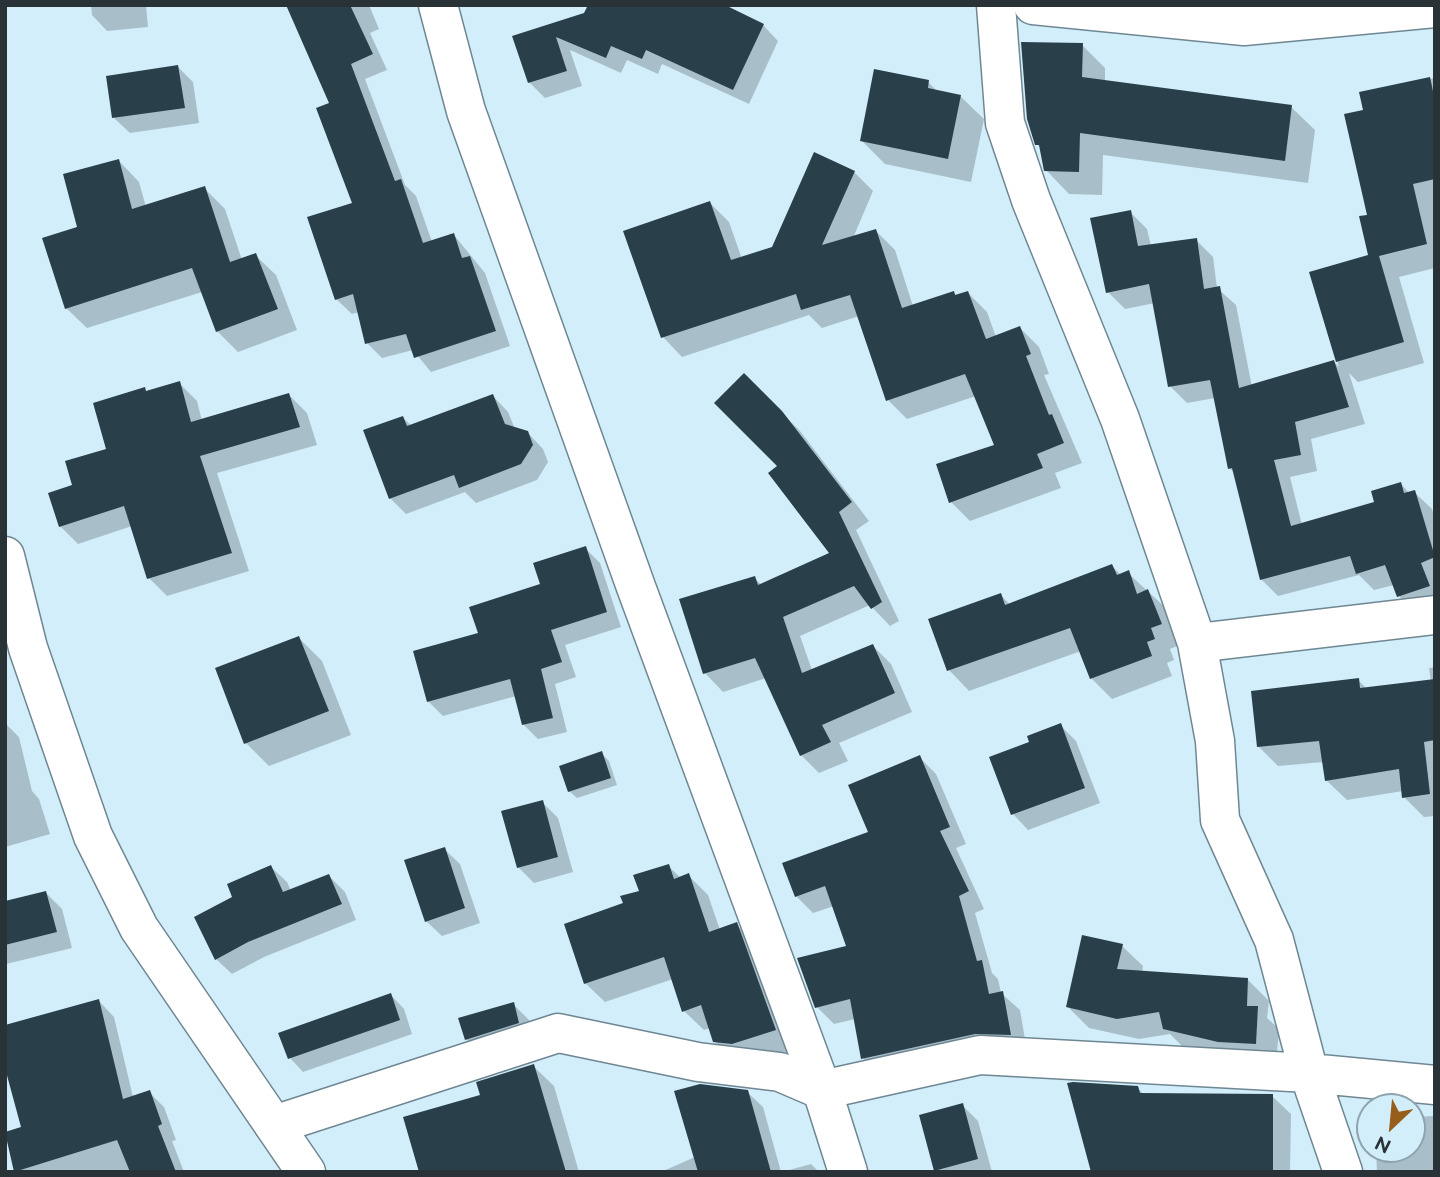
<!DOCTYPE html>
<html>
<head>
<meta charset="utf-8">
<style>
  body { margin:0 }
  #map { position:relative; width:1440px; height:1177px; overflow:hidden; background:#d3eefb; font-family:Raleway,sans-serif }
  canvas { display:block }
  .frame { position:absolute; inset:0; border:7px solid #283237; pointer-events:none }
  .north { position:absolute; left:1356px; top:1093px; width:70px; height:70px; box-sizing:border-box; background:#d3eefb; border:2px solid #8fa3ad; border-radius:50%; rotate:206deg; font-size:19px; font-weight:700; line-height:28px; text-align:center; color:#283237 }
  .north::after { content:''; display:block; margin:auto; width:24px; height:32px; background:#975d1a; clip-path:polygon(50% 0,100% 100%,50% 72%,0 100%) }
</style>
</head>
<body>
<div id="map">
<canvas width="1440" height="1177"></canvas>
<div class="frame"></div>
<div class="north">N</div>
</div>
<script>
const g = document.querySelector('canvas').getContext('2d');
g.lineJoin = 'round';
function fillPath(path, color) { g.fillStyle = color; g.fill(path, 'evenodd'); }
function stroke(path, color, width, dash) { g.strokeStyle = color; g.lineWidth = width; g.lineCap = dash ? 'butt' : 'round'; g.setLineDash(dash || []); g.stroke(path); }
const shadow = new Path2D(`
  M 91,5 L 146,5 L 148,27 L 107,31 L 92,15 Z
  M 288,5 L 369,5 L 379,29 L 370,33 L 387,70 L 365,79 L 405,185 L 416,196 L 432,242 L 454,235 L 485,273 L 510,346 L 431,372 L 413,350 L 382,358 L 367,343 L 359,312 L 352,314 L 336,299 L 355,204 L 331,104 Z
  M 763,25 L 778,41 L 749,104 L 662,64 L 658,74 L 627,60 L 621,73 L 570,50 L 582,86 L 545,98 L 529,82 L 514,37 Z
  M 1082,45 L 1105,68 L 1105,82 L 1291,107 L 1315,130 L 1308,183 L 1103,155 L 1102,195 L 1069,194 L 1046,170 L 1041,148 L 1037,144 Z
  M 178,67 L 193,82 L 199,123 L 130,133 L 114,118 Z
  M 1435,78 L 1435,268 L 1399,277 L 1424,363 L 1358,382 L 1349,373 L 1365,424 L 1311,439 L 1317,471 L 1290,477 L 1302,525 L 1376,503 L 1401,484 L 1410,494 L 1414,492 L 1432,509 L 1435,520 L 1435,607 L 1416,614 L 1399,596 L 1394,585 L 1374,590 L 1359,575 L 1278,596 L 1261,579 L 1235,473 L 1229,468 L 1215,398 L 1187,403 L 1170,386 L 1155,303 L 1125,309 L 1108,292 L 1130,212 L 1147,229 L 1151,246 L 1196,240 L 1213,257 L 1217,288 L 1236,305 L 1252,387 L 1334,362 L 1339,367 L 1311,273 L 1370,256 L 1365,112 L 1361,94 Z
  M 928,82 L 938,92 L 960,96 L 984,119 L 971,182 L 885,164 L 862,141 Z
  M 119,161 L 139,182 L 146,207 L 204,188 L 225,209 L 242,260 L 255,255 L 276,275 L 297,330 L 238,352 L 217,331 L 202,292 L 87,328 L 66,308 L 79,228 Z
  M 854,172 L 873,191 L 853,238 L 876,231 L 895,250 L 913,306 L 954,293 L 957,296 L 968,293 L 987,312 L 996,337 L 1020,328 L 1039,347 L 1049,374 L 1044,375 L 1082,463 L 1055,473 L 1061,488 L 970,521 L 951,502 L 996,446 L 976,396 L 907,419 L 888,400 L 859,316 L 822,328 L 809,315 L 682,357 L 663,337 L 710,203 L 729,222 L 742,259 L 774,248 Z
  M 744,375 L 800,431 L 869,521 L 856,530 L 899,621 L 890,626 L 870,605 L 800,636 L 812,670 L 873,646 L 891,664 L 912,712 L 839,743 L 848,761 L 819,773 L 801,755 L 766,678 L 723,692 L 705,673 L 754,578 L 762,585 L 831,554 L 780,467 Z
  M 179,383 L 197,401 L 202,421 L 289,395 L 307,413 L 317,445 L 217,473 L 249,571 L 167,596 L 149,578 L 132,526 L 78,544 L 60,526 L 74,486 L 109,450 L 147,392 Z
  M 493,396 L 508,412 L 515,429 L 527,432 L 543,449 L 548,462 L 537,480 L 476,503 L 465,492 L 406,514 L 390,498 L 403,418 L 412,426 Z
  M 585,548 L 600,563 L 621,627 L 565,645 L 576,677 L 555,684 L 567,732 L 538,739 L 523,724 L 516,696 L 443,716 L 428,701 L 480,635 Z
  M 1112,566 L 1121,575 L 1128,573 L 1169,611 L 1182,644 L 1170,649 L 1174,660 L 1167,663 L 1172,676 L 1112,699 L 1091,678 L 1081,651 L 969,691 L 949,670 L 1001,595 L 1010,605 Z
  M 299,638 L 322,661 L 351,735 L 269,766 L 246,743 Z
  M 1435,667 L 1435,816 L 1424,817 L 1404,797 L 1403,791 L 1347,800 L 1326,780 L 1324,762 L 1278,766 L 1258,746 L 1358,680 L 1367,689 L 1431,682 L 1429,668 Z
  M 5,723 L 19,737 L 32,791 L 39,799 L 50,834 L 5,847 Z
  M 1060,725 L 1076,741 L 1100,803 L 1028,830 L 1013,814 Z
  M 601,753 L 609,761 L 617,785 L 577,798 L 569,791 Z
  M 919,757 L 936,774 L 966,844 L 956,848 L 984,909 L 975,913 L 992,973 L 998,979 L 1001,993 L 1020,1010 L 1027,1051 L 880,1075 L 863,1058 L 855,1019 L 834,1024 L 817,1007 L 848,947 L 834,906 L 813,913 L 796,896 L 870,833 Z
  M 542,802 L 558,818 L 573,872 L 534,883 L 518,867 Z
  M 444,849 L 460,864 L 480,923 L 442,936 L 426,921 Z
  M 668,866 L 681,878 L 688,875 L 708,895 L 720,930 L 736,924 L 756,944 L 794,1049 L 753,1063 L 734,1061 L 714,1041 L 710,1028 L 704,1030 L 684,1011 L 673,979 L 605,1002 L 585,983 L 625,904 Z
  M 271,867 L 287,882 L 291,891 L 329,876 L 345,892 L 356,920 L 264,957 L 232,974 L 216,959 L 234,898 Z
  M 46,893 L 62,909 L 72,948 L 6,964 L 5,903 Z
  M 1122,946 L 1143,966 L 1142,973 L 1248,980 L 1269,1001 L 1267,1018 L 1279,1029 L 1276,1064 L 1186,1050 L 1170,1034 L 1139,1039 L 1089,1028 L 1068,1007 Z
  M 391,995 L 404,1009 L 412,1034 L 303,1072 L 290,1058 Z
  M 99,1001 L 114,1017 L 133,1097 L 149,1092 L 164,1107 L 176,1140 L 172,1141 L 184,1172 L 16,1172 L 5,1134 L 23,1128 Z
  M 513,1004 L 529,1020 L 534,1038 L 482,1055 L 466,1039 Z
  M 533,1066 L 554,1086 L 579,1172 L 421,1172 L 482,1096 Z
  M 1137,1087 L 1144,1095 L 1272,1096 L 1291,1114 L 1290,1172 L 1093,1172 Z
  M 747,1092 L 763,1107 L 781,1172 L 661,1172 L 695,1157 Z
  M 962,1105 L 978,1121 L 992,1172 L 935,1170 Z
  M 1435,1116 L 1435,1172 L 1377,1172 L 1376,1149 L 1412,1149 L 1412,1117 Z
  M 811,1164 L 819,1172 L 782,1172 Z`);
const building = new Path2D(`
  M 286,5 L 350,5 L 373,54 L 351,64 L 395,181 L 401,179 L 423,243 L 454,233 L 462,258 L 470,256 L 496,331 L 414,358 L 406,334 L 365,344 L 353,294 L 335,300 L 307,217 L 352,203 L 316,108 L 329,103 Z
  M 588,5 L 725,5 L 764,24 L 733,90 L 646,50 L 642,59 L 611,46 L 606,58 L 556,37 L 567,71 L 528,83 L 512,36 L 584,13 Z
  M 1021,42 L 1083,43 L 1082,77 L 1292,105 L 1285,161 L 1080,133 L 1079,172 L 1044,171 L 1039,145 L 1035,145 L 1027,119 Z
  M 178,65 L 185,108 L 112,118 L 106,76 Z
  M 874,69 L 929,80 L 928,88 L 961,95 L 948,159 L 860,141 Z
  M 1430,77 L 1435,101 L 1435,179 L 1413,184 L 1427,244 L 1379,256 L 1404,342 L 1336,362 L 1309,272 L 1368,255 L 1359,216 L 1367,215 L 1344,114 L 1363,110 L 1359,92 Z
  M 814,152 L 855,171 L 822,245 L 876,229 L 902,308 L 954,291 L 955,295 L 968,291 L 986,339 L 1020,326 L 1031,354 L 1026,356 L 1049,415 L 1052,414 L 1064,443 L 1037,454 L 1043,468 L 949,503 L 936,464 L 994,445 L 965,374 L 886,401 L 850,295 L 801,310 L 796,294 L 661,338 L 623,231 L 710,201 L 731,260 L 772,247 Z
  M 119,159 L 132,209 L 205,186 L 230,262 L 256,253 L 278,309 L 216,332 L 192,268 L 65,309 L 42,238 L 77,227 L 63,174 Z
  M 1131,210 L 1138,246 L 1197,238 L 1204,289 L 1220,286 L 1239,388 L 1334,360 L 1349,407 L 1295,422 L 1301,455 L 1274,460 L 1291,526 L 1374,502 L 1371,491 L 1401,482 L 1404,493 L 1415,490 L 1435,557 L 1421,563 L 1430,586 L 1397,597 L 1385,565 L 1356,574 L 1350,556 L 1260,580 L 1232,468 L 1228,469 L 1210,380 L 1168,387 L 1149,284 L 1106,293 L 1090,218 Z
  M 744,373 L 782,411 L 852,502 L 839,512 L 882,602 L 871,609 L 854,586 L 783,617 L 802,673 L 873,644 L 895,693 L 822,725 L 831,742 L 800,756 L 755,658 L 703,674 L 679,599 L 755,576 L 758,585 L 829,553 L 768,473 L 777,466 L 714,403 Z
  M 180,381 L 191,422 L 289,393 L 300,427 L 200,456 L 232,553 L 147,579 L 124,506 L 59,527 L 48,493 L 72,485 L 65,461 L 106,449 L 93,403 L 145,387 L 146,391 Z
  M 493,394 L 505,424 L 528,431 L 533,445 L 521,464 L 459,488 L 454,475 L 389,499 L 363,430 L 403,416 L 407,426 Z
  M 586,546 L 607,612 L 551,630 L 562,662 L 541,669 L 553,718 L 522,725 L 510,679 L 427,702 L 413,651 L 478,633 L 469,607 L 540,584 L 533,563 Z
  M 1112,564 L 1117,575 L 1129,570 L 1137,594 L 1148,589 L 1162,624 L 1151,628 L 1155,639 L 1147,642 L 1152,656 L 1090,679 L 1070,628 L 947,671 L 928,619 L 1001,593 L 1005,605 Z
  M 299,636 L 329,711 L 244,744 L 215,668 Z
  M 1359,678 L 1360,688 L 1435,679 L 1435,740 L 1424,742 L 1430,794 L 1402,798 L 1399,769 L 1325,781 L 1319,741 L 1257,747 L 1251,691 Z
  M 1061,723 L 1085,788 L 1011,815 L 989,757 L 1029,742 L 1027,736 Z
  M 602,751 L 611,778 L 568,792 L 559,766 Z
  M 920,755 L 950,827 L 940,831 L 969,891 L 959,896 L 977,961 L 982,960 L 989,994 L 1003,991 L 1011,1035 L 975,1034 L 861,1059 L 850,999 L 815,1008 L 797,958 L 846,946 L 825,886 L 795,897 L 782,863 L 868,832 L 848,785 Z
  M 543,800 L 558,857 L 517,868 L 501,811 Z
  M 445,847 L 465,908 L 425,922 L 404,860 Z
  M 669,864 L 674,879 L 689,873 L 709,932 L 737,922 L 776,1030 L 732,1044 L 713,1042 L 701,1005 L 682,1012 L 664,957 L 584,984 L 564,924 L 623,903 L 620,896 L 639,891 L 633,875 Z
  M 271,865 L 283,892 L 329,874 L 342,904 L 248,942 L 215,960 L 194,917 L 232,897 L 227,884 Z
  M 46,891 L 57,932 L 5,945 L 5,901 Z
  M 1082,935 L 1123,944 L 1117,969 L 1248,978 L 1247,1006 L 1258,1006 L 1256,1044 L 1218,1042 L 1163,1029 L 1159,1012 L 1117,1019 L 1066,1007 Z
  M 391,993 L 400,1020 L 288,1059 L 278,1033 Z
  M 99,999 L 123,1099 L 150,1090 L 162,1124 L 158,1126 L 176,1172 L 130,1172 L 117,1140 L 14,1172 L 5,1132 L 21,1127 L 5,1068 L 5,1025 Z
  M 514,1002 L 519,1023 L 465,1040 L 458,1018 Z
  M 534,1064 L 566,1172 L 419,1172 L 403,1117 L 480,1095 L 476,1082 Z
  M 1073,1082 L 1138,1086 L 1140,1093 L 1273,1094 L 1273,1172 L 1091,1172 L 1067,1083 Z
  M 700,1084 L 748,1090 L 771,1172 L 698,1172 L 674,1091 Z
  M 963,1103 L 978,1159 L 934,1171 L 919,1115 Z`);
const street = new Path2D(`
  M 438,5 L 466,111 L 636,587 L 822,1090 L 848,1172
  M 996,5 L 1005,123 L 1031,200 L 1120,419 L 1197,643 L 1215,741 L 1220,820 L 1274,940 L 1309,1073 L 1343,1172
  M 1197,643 L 1435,615
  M 274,1125 L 558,1033 L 698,1062 L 780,1072 L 822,1090 L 980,1055 L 1309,1073 L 1435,1085`);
const secondary = new Path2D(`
  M 1033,5 L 1244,26 L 1435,8`);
const highway = new Path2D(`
  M 5,556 L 28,648 L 93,836 L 139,928 L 306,1172`);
fillPath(shadow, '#0003');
fillPath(building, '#293f4a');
stroke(street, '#6f8793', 41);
stroke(secondary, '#6f8793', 41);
stroke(highway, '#6f8793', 41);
stroke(street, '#fff', 38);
stroke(secondary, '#fff', 38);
stroke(highway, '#fff', 38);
</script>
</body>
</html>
